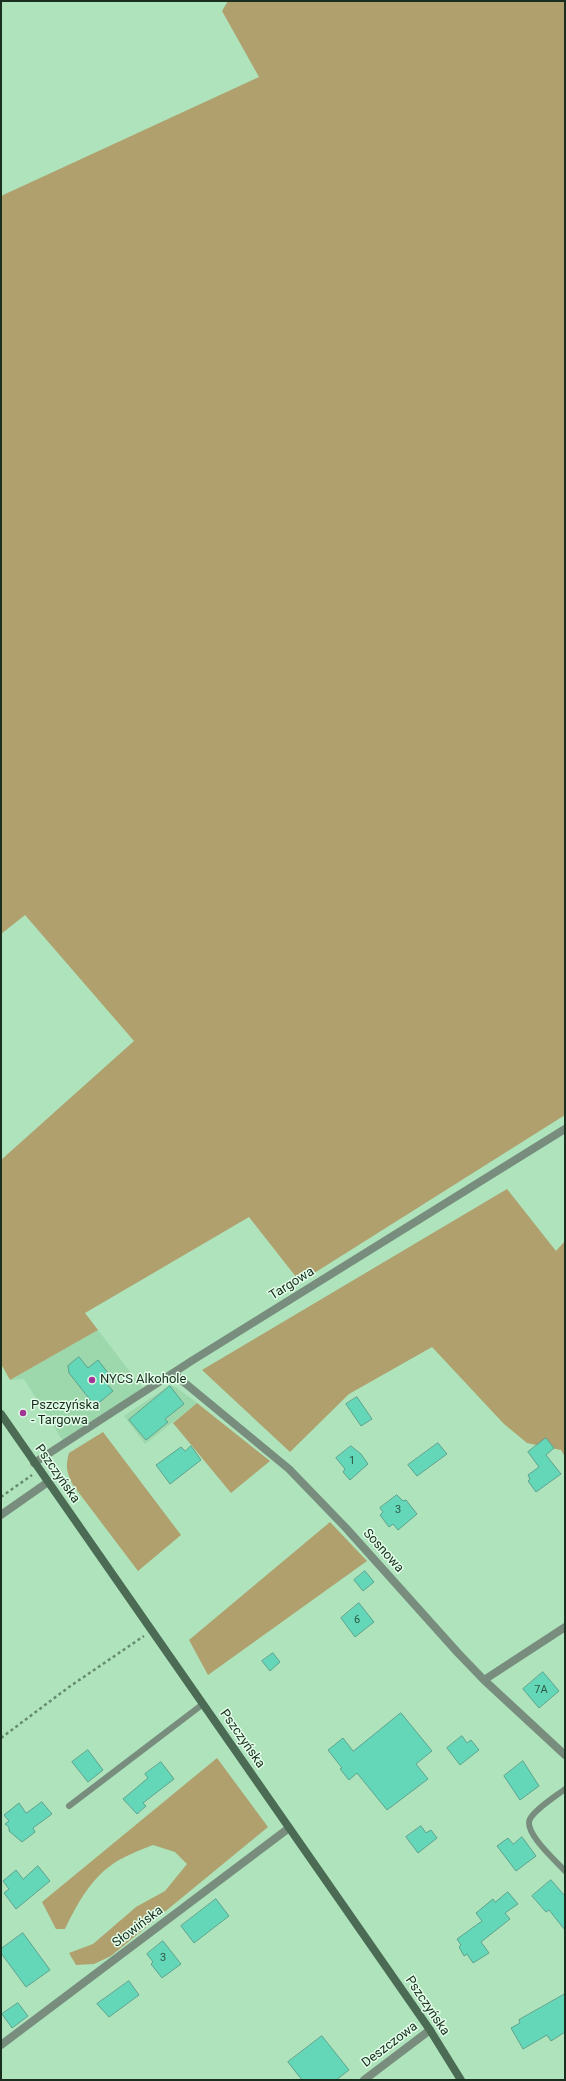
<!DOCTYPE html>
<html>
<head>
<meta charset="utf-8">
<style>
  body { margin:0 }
  #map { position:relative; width:566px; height:2081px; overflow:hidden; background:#aee3bc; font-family:Roboto,sans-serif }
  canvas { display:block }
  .frame { position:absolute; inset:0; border:2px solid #192e1f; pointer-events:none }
</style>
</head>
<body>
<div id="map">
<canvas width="566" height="2081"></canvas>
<div class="frame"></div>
</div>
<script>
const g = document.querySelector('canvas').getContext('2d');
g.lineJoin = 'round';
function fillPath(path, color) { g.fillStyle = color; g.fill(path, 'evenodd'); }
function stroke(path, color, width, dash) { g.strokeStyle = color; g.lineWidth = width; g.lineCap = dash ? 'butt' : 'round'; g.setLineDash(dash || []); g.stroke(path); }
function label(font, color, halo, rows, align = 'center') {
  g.font = font + ' Roboto,sans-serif'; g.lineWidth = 3; g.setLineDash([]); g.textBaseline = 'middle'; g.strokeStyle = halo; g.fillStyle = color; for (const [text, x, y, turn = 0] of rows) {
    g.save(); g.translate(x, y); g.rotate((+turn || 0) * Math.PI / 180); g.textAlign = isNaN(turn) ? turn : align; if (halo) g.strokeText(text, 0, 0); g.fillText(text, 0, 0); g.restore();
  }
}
const built = new Path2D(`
  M 98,1330 L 144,1390 L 63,1441 L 24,1379 L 10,1380 Z
  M 170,1385 L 176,1387 L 197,1403 L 145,1444 L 124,1416 Z`);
const green = new Path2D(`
  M 228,1 L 565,1 L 565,1115 L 300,1282 L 249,1217 L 85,1313 L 98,1330 L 10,1380 L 1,1364 L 1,1160 L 134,1041 L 25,915 L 1,934 L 1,196 L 259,77 L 222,11 Z
  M 507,1189 L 556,1251 L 565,1241 L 565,1457 L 561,1450 L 527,1443 L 504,1424 L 432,1347 L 349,1394 L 290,1452 L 202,1370 Z
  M 197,1403 L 270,1461 L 231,1493 L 173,1423 Z
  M 103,1432 L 181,1535 L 138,1571 L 73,1485 C 67,1473 65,1467 69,1453 Z
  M 330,1522 L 367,1561 L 208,1675 L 189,1640 Z
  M 217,1758 L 268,1827 L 111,1956 L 94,1964 L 76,1965 L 69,1953 L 93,1944 L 136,1907 L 165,1891 L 187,1864 L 175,1852 L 153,1845 C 142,1849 130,1854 119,1860 C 93,1875 78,1902 65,1929 L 56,1929 L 42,1902 Z`);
const building = new Path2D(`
  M 79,1357 L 88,1368 L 98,1360 L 112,1378 L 106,1383 L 113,1391 L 95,1406 L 69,1373 L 68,1366 Z
  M 170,1386 L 184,1404 L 165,1419 L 168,1422 L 146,1440 L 129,1420 Z
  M 357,1397 L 372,1419 L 361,1426 L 346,1404 Z
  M 546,1438 L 554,1448 L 546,1455 L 561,1474 L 536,1492 L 528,1481 L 530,1479 L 528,1475 L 539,1467 L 528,1452 Z
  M 438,1443 L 447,1454 L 417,1476 L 408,1465 Z
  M 191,1446 L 201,1460 L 170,1484 L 156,1465 L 181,1447 L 185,1451 Z
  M 351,1446 L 361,1454 L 368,1464 L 350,1480 L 343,1472 L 345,1469 L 336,1458 Z
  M 397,1495 L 403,1501 L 406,1500 L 417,1514 L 398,1530 L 393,1524 L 389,1527 L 380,1515 L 383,1512 L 380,1508 Z
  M 365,1571 L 374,1582 L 363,1591 L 354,1580 Z
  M 359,1603 L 374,1622 L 355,1637 L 341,1618 Z
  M 273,1653 L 280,1662 L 270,1671 L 262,1661 Z
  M 543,1672 L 559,1691 L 539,1708 L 523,1689 Z
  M 401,1713 L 432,1751 L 416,1764 L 428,1779 L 387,1810 L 357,1773 L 349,1780 L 340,1769 L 342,1768 L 328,1750 L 343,1738 L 353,1751 Z
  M 462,1736 L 467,1743 L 471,1740 L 479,1750 L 460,1765 L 447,1748 Z
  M 88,1750 L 103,1770 L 88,1782 L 72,1762 Z
  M 523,1761 L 539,1786 L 520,1800 L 504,1776 Z
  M 161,1762 L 174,1779 L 143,1803 L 146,1806 L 137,1814 L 123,1799 L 148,1778 L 145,1774 Z
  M 42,1802 L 52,1814 L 33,1828 L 35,1832 L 22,1842 L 9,1831 L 9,1827 L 5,1824 L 9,1821 L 4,1815 L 19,1803 L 26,1813 Z
  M 421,1826 L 426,1833 L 431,1830 L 437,1838 L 418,1853 L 406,1837 Z
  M 522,1837 L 536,1856 L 516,1871 L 497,1846 L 508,1838 L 513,1844 Z
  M 38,1866 L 50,1881 L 16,1909 L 4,1893 L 9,1889 L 3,1881 L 16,1870 L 23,1879 Z
  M 551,1880 L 565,1896 L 565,1930 L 549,1910 L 546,1912 L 532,1896 Z
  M 508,1892 L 518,1904 L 505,1913 L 510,1919 L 481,1942 L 489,1953 L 473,1963 L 467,1954 L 464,1956 L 459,1947 L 461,1945 L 457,1939 L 482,1921 L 476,1913 L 493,1899 L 495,1902 Z
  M 216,1899 L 229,1916 L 194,1943 L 181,1926 Z
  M 23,1933 L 50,1970 L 26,1987 L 1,1953 L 1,1949 Z
  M 163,1941 L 181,1964 L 162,1978 L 151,1964 L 153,1962 L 147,1954 Z
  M 129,1981 L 139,1995 L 109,2017 L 97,2004 Z
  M 565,1994 L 565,2032 L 551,2041 L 547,2035 L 523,2049 L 511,2028 L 520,2023 L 519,2020 Z
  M 18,2003 L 28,2016 L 12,2028 L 2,2014 Z
  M 322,2036 L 349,2070 L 336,2080 L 302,2080 L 288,2062 Z`);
const path = new Path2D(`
  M 1,1497 L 32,1475
  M 1,1738 L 69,1687 L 144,1636`);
const service = new Path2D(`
  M 565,1789 C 556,1796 535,1809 530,1819 C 523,1832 556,1861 565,1871
  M 69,1806 L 203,1704`);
const minor = new Path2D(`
  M 174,1374 L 289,1469 L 346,1528 L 458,1653 L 484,1680 L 565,1755
  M 34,1463 L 193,1360 L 565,1129
  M 1,1515 L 48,1482
  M 484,1680 L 565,1627
  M 1,2045 L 289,1828
  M 364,2080 L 430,2030`);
const secondary = new Path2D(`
  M 1,1414 L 430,2030 L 461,2080`);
const markers = [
  [92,1380,4,"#a13495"],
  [23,1413,4,"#a13495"]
];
const numberNames = [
  ["1",352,1461],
  ["3",398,1510],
  ["6",357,1620],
  ["7A",541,1690],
  ["3",163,1958]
];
const streetNames = [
  ["Targowa",292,1284,-32],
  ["Pszczyńska",57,1474,55],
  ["Sosnowa",383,1551,48],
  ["Pszczyńska",242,1739,55],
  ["Słowińska",138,1927,-37],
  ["Pszczyńska",427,2006,56],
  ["Deszczowa",390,2045,-37]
];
const poiNames = [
  ["NYCS Alkohole",100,1380],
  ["Pszczyńska",31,1406],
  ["- Targowa",31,1421]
];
fillPath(built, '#9dd7ac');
fillPath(green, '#b0a06e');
fillPath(building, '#63d7b7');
stroke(building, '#5ea28e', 1);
stroke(path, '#668c70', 2.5, [3, 3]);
stroke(service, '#788d7d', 6);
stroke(minor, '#788d7d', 8);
stroke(secondary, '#4c6b54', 8);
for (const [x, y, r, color] of markers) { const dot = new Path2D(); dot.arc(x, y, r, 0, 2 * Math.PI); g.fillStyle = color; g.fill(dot); stroke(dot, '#e2fde8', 1.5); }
label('11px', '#2c5845', null, numberNames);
label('13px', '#192e1f', '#e2fde8', streetNames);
label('13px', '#192e1f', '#e2fde8', poiNames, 'left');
</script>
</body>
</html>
